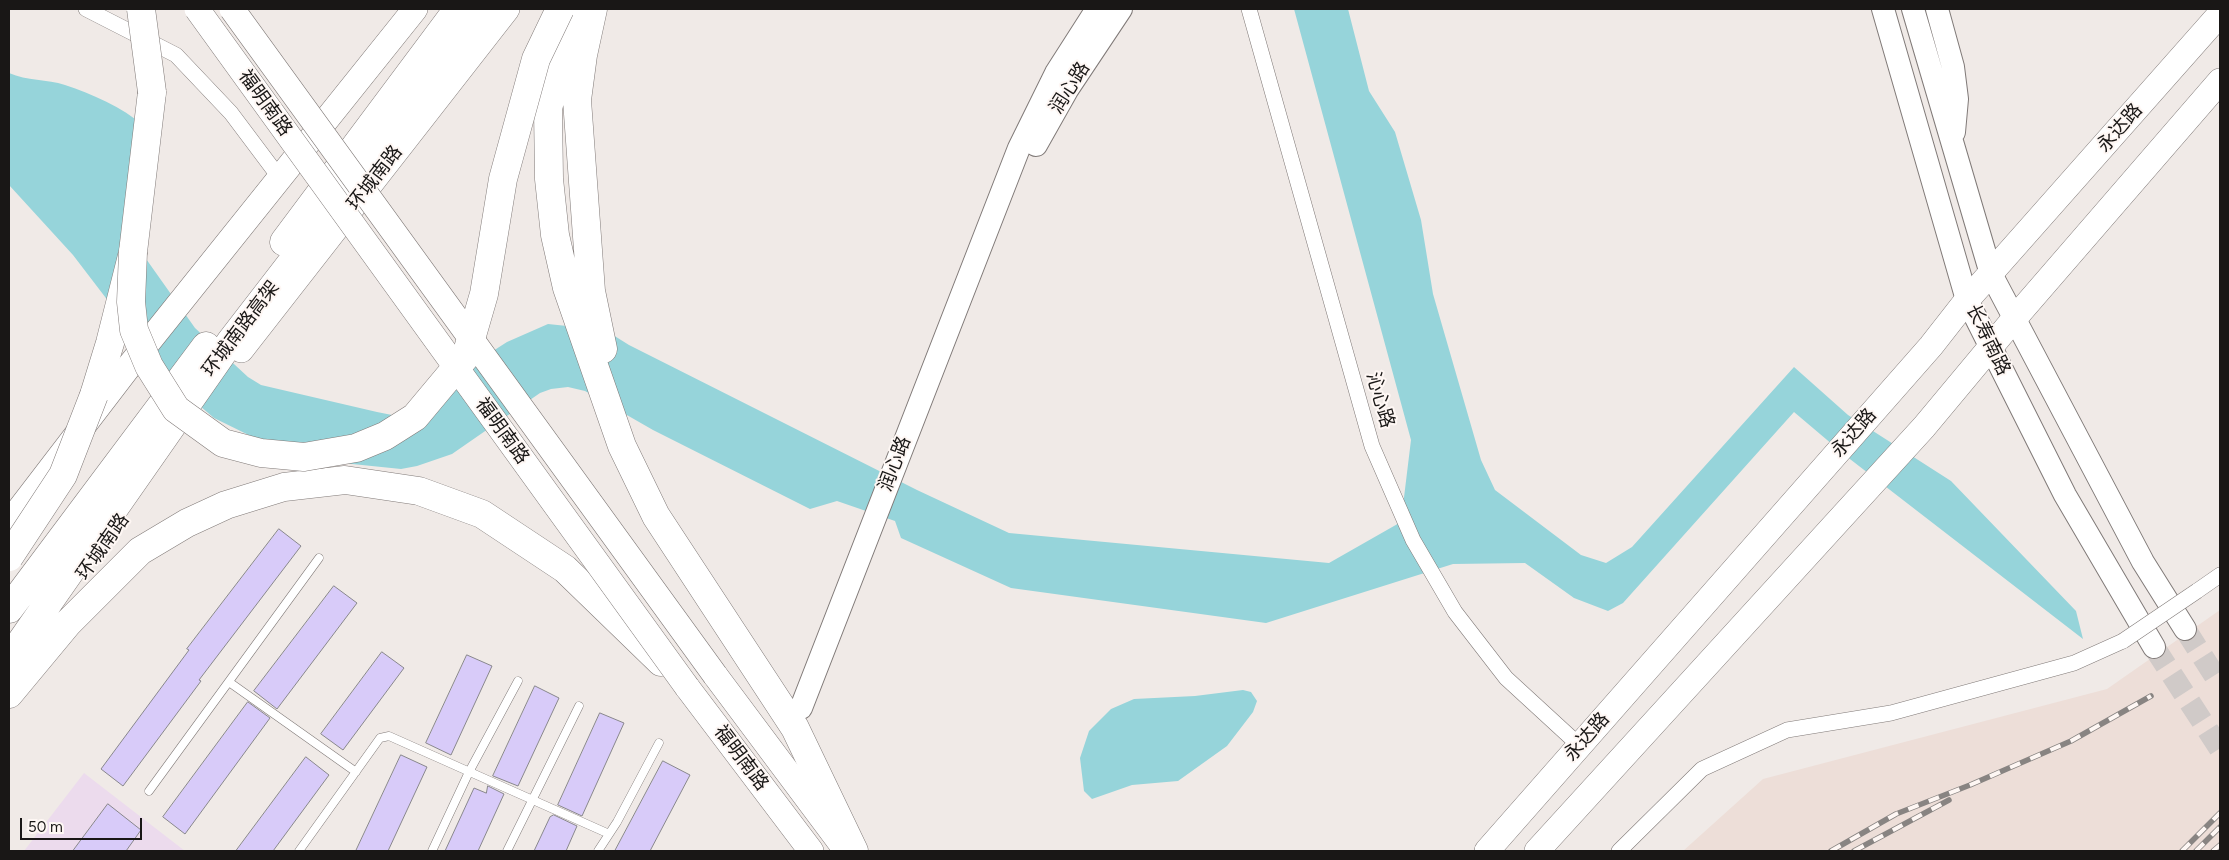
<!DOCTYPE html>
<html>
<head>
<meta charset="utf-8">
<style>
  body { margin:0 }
  #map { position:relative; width:2229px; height:860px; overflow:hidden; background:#f0eae7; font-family:Figtree,sans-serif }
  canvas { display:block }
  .frame { position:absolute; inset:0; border:10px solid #191716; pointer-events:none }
  .scale { position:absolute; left:20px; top:818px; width:122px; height:22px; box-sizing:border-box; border:2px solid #191716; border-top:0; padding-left:6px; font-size:15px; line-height:18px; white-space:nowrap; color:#191716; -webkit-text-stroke:4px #fef7f4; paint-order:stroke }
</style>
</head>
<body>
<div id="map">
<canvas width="2229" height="860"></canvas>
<div class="frame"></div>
<div class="scale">50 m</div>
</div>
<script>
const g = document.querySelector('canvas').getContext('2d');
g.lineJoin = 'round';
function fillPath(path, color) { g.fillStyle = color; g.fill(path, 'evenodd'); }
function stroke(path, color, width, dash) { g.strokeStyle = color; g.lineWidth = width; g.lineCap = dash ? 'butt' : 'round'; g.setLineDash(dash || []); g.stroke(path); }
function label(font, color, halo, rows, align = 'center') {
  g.font = font + ' Figtree,"Noto Sans SC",sans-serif'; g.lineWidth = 4; g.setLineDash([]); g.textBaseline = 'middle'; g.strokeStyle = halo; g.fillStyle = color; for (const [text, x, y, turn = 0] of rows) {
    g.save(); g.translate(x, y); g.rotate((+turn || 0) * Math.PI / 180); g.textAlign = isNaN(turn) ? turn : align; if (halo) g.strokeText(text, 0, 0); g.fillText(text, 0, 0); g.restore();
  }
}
const built = new Path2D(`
  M 2220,610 L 2220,851 L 1683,851 L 1763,779 L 2107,689 Z`);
const education = new Path2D(`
  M 84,773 L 185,851 L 24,851 Z`);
const water = new Path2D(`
  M 1294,9 L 1348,9 L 1369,91 L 1395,132 L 1421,220 L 1433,294 L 1481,460 L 1495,490 L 1581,555 L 1606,563 L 1632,547 L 1794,367 L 1848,415 L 1951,481 L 2076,611 L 2083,639 L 1846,456 L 1794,412 L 1623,603 L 1608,611 L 1574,598 L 1525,563 L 1453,564 L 1266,623 L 1011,588 L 901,538 L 895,521 L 837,501 L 810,509 L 653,430 L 585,391 L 568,387 L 551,389 L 540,393 L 452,454 L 417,466 L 401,469 L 323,461 L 269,445 L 214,418 L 186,394 L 125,323 L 73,255 L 9,185 L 9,73 C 27,81 47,79 65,85 C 92,94 122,107 144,126 L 144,256 L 195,328 L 248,377 L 261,385 L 377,412 L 392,415 L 408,413 L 468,367 L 507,342 L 548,324 L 605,330 L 629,345 L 917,490 L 1009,533 L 1329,563 L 1401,522 L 1411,440 Z
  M 1243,690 L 1251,692 L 1257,701 L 1253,712 L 1227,746 L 1178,781 L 1132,785 L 1092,799 L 1084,791 L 1080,758 L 1089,731 L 1111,709 L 1134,699 L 1195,696 Z`);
const building = new Path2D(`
  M 279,529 L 301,546 L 199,680 L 201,681 L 123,786 L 101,769 L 189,650 L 187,649 Z
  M 334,586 L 357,603 L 277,709 L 254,691 Z
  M 382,652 L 404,668 L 343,750 L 321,734 Z
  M 467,655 L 492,666 L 451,755 L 426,743 Z
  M 535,686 L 559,698 L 518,786 L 493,776 Z
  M 248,702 L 270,718 L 185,834 L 163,817 Z
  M 600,713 L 624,723 L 582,816 L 558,805 Z
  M 401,755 L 427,767 L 388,851 L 356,851 Z
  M 306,757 L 329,775 L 273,851 L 236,851 Z
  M 663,761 L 690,775 L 650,851 L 615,851 Z
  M 488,786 L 504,794 L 478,851 L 445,851 L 474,788 L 486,793 Z
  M 108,804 L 141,830 L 126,851 L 73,851 Z
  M 554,815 L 577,826 L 566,851 L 534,851 L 550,817 Z`);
const secondaryTunnel = new Path2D(`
  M 2185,629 L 2220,684
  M 2154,647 L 2220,749`);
const lane = new Path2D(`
  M 229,682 L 356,772
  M 149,791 L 319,558
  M 299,851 L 380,738 L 389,736 L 607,833
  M 432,851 L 469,772 L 518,681
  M 507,851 L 579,706
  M 598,851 L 617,822 L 659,743`);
const street = new Path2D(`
  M 86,9 L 176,55 L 231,113 L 279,177
  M 1249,9 L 1372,446 L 1413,540 L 1455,612 L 1506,678 L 1580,746
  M 2197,591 L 2220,575
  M 1619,851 L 1702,769 L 1787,730 L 1891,713 L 2074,663 L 2123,641`);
const secondary = new Path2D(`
  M 1883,9 L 1967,300 L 2065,495 L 2154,647
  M 1913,9 L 1991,274 L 2143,562 L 2185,629
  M 1937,9 L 1953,67 L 1957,99 L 1954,132
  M 1036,145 L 1067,90 L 1121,9
  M 801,708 L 1019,148 L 1056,73 L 1097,9`);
const primary = new Path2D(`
  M 241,350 L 507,9
  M 9,523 L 130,365 L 415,9
  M 715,675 L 845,849
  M 687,687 L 811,851
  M 1487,851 L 1931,346 L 1967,300 L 2220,14
  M 1537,851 L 1924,427 L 2014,319 L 2220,81`);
const highway = new Path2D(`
  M 572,9 L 548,109 L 549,179 L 555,235 L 567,288 L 622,446 L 656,516 L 795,728 L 854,851
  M 593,9 L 583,55 L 577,100 L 591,291 L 603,349
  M 284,242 L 458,9
  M 94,395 L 110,343 L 133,252 L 152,92
  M 9,609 L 206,346
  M 9,659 L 231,341 L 487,9
  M 9,694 L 68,623 L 140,551 L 187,523 L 226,505 L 284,487 L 345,480 L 419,491 L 482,514 L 565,569 L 661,662`);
const rail = new Path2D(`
  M 1831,851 L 1896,814 L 1970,785 L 2071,741 L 2151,696
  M 1854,851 L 1949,800
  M 2182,851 L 2220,813
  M 2196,851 L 2220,827
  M 2213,851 L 2220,845`);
const streetBridge = new Path2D(`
  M 2123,641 L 2197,591`);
const primaryBridge = new Path2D(`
  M 197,9 L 687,687
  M 232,9 L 715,675`);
const highwayBridge = new Path2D(`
  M 141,9 L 152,92
  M 133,252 L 131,302 L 134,330 L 149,366 L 176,409 L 223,443 L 261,453 L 304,457 L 356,448 L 385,436 L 415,417 L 466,356 L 484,294 L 503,179 L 536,59 L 560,9
  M 9,557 L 63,475 L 94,395`);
const streetNames = [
  ["润心路",1070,88,-58],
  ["福明南路",265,103,54],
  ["永达路",2120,128,-49],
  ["环城南路",375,178,-52],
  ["环城南路高架",241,329,-53],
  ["长寿南路",1988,340,64],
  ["沁心路",1380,400,74],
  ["福明南路",502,431,54],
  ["永达路",1854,433,-49],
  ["润心路",895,464,-69],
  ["环城南路",103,547,-55],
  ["永达路",1587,737,-49],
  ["福明南路",741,758,53]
];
fillPath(built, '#edded8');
fillPath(education, '#ecdbed');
fillPath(water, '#96d4da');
fillPath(building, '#d8cbf9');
stroke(building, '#88878c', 1);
stroke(secondaryTunnel, '#d0cac8', 22, [22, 11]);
stroke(lane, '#807a78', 9);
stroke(street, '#807a78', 16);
stroke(secondary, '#807a78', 24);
stroke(primary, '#807a78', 26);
stroke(highway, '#807a78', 29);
stroke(lane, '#fff', 8);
stroke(street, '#fff', 15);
stroke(secondary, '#fff', 22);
stroke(primary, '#fff', 25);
stroke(highway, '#fff', 28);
stroke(rail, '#888482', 5.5);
stroke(rail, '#fef7f4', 4, [11]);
stroke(streetBridge, '#807a78', 16, []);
stroke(primaryBridge, '#807a78', 26, []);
stroke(highwayBridge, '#807a78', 29, []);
stroke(streetBridge, '#fff', 15);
stroke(primaryBridge, '#fff', 25);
stroke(highwayBridge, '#fff', 28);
label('19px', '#191716', '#fef7f4', streetNames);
</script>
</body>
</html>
